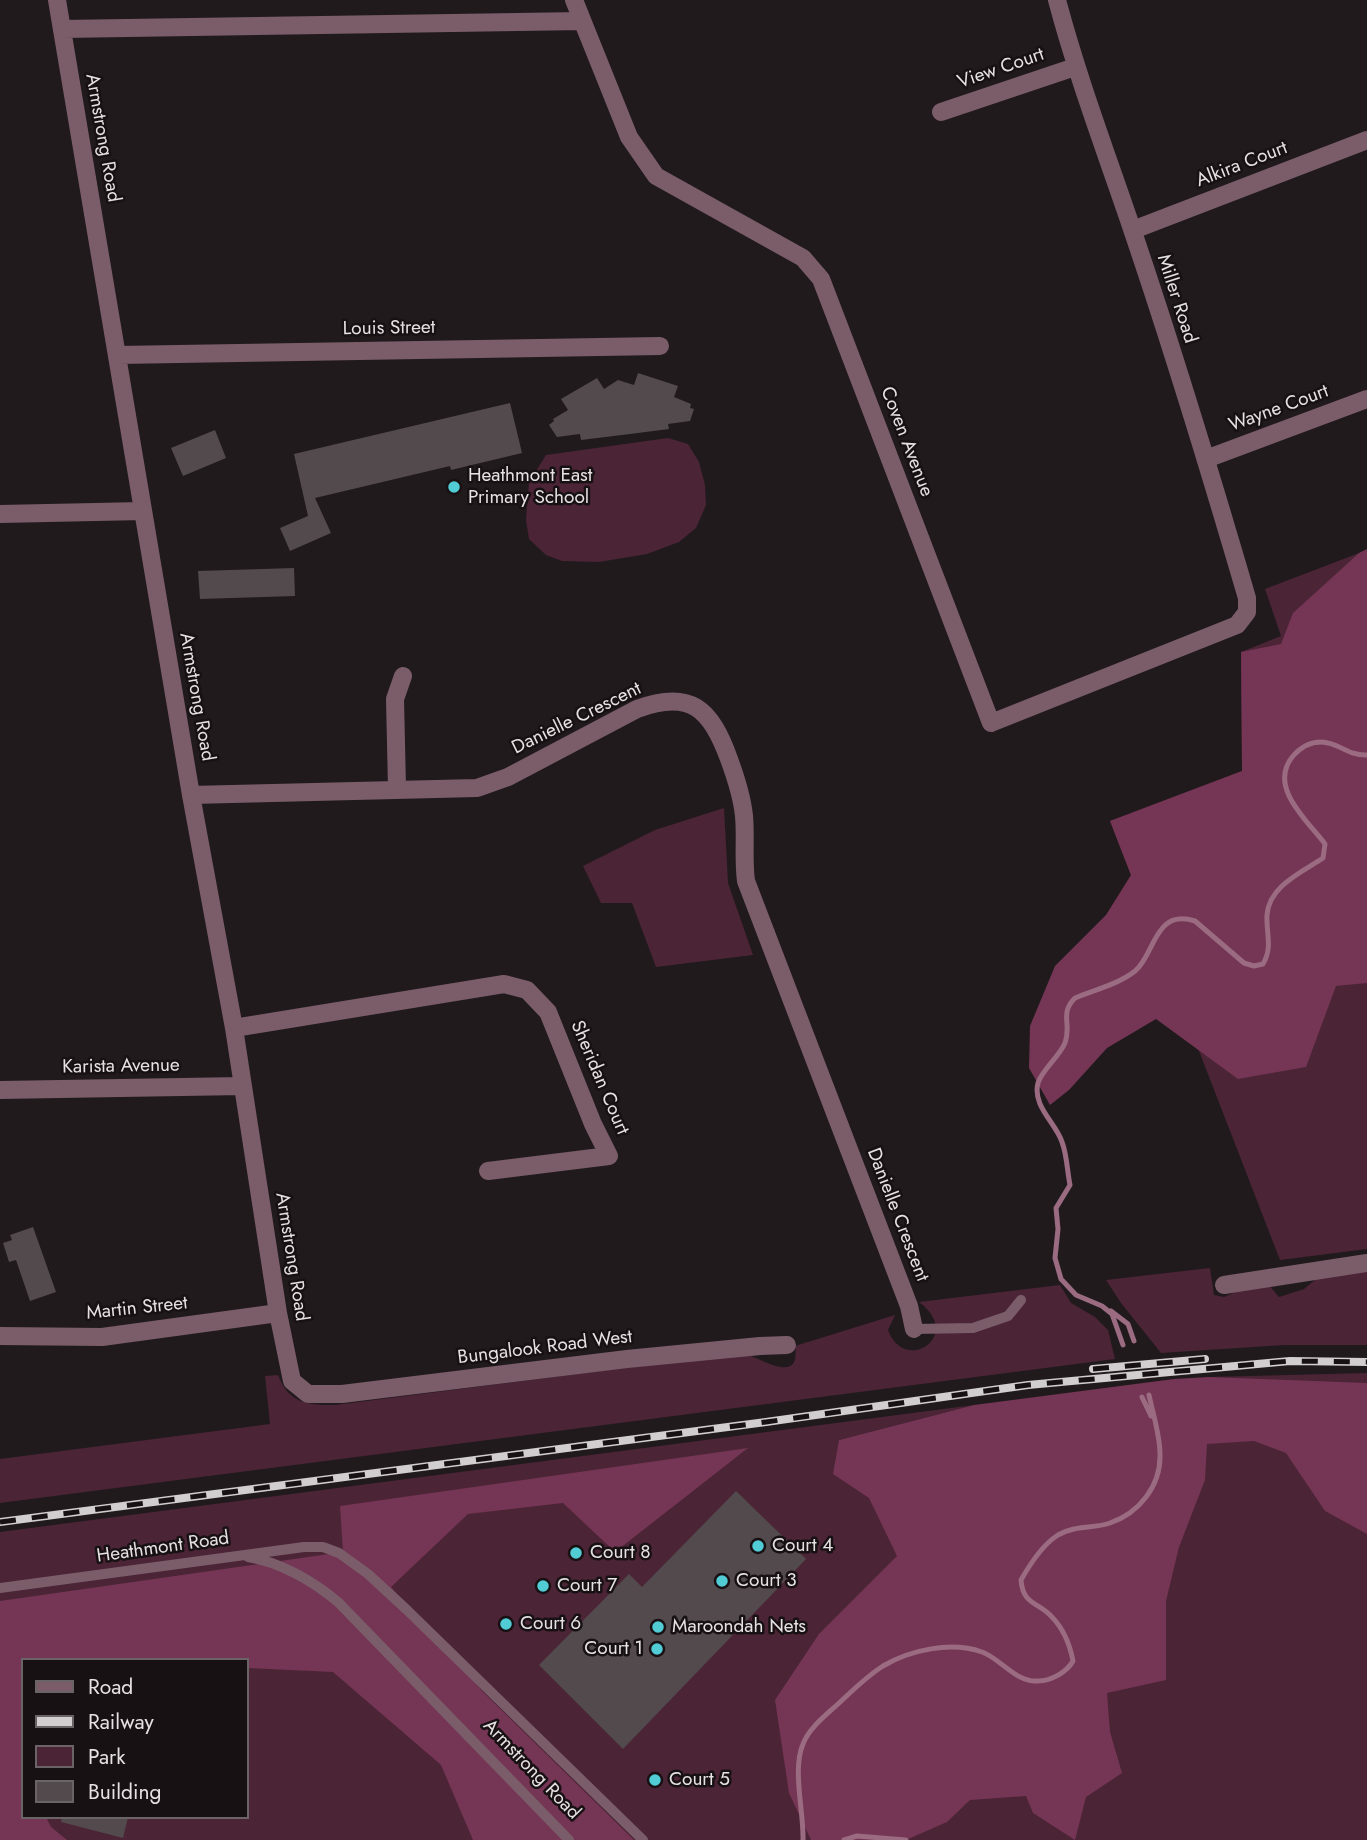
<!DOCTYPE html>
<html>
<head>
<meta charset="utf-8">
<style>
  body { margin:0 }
  #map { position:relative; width:1367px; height:1840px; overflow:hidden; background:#211a1d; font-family:Jost,sans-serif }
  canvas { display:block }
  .legend { position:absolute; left:21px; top:1658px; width:228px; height:161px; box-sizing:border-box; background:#181114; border:2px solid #6a6467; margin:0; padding:9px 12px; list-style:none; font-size:21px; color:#e6e1e3 }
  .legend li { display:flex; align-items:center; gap:14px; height:35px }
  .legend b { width:35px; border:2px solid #6a6467 }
</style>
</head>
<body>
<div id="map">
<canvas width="1367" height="1840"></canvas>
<ul class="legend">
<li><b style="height:9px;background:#7b5d6a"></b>Road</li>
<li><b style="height:9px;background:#d2cdcf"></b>Railway</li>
<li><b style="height:19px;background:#4b2436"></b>Park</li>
<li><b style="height:19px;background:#524a4d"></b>Building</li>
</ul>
</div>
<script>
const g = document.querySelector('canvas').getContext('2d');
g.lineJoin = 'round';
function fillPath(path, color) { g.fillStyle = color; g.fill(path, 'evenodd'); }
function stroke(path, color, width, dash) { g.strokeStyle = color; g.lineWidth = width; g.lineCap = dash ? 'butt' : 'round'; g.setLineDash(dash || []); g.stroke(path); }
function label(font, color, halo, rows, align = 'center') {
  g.font = font + ' Jost,sans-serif'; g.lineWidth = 5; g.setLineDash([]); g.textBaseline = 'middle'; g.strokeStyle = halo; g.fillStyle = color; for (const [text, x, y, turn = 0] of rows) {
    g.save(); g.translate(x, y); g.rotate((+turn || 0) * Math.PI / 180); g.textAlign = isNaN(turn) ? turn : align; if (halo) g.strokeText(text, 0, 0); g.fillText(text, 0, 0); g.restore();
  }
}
const green = new Path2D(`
  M 668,438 L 688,444 L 699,462 L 705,485 L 706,505 L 696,528 L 679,542 L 647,554 L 599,562 L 562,561 L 546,555 L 529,539 L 526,520 L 529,482 L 546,455 Z
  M 1367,550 L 1367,1249 L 1280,1260 L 1110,821 L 1242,771 L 1241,652 L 1281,636 L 1265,589 Z
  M 724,808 L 728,883 L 753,955 L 656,967 L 632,903 L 601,903 L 583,866 L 655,830 Z
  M 1210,1268 L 1214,1295 L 1224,1297 L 1245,1288 L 1269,1285 L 1279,1297 L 1304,1289 L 1321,1275 L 1367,1268 L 1367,1345 L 1284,1345 L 1161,1353 L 1121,1303 L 1106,1280 Z
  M 1060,1285 L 1071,1303 L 1095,1317 L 1108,1330 L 1115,1359 L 0,1503 L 0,1459 L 270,1424 L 265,1376 L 278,1375 C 289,1404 308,1405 335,1405 L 742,1353 C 760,1357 801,1387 795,1346 L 895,1315 L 888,1330 C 904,1375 965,1336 919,1302 Z
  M 1367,1373 L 1367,1840 L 889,1840 L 1061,1698 L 1209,1377 Z
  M 974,1405 L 839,1440 L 890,1516 L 904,1558 L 818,1840 L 0,1840 L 0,1532 ZM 23,1660 L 247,1660 L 247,1817 L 23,1817 Z`);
const forest = new Path2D(`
  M 1367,549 L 1367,983 L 1336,986 L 1306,1067 L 1238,1079 L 1156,1019 L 1107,1048 L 1069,1090 L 1050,1105 L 1029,1068 L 1030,1026 L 1055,966 L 1106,915 L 1131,875 L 1110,821 L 1242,771 L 1241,652 L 1281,644 L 1293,613 L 1359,553 Z
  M 1209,1377 L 1367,1383 L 1367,1534 L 1325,1511 L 1286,1453 L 1254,1441 L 1207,1444 L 1205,1480 L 1179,1547 L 1166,1601 L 1166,1680 L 1107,1693 L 1110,1732 L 1122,1773 L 1086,1797 L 1075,1840 L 1033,1813 L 1026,1796 L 970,1800 L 947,1822 L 906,1840 L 811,1840 L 789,1793 L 775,1700 L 819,1634 L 897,1556 L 869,1498 L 833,1474 L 839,1440 L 974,1405 L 1174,1379 Z
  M 748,1448 L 615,1552 L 563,1503 L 468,1514 L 391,1587 L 482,1691 L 634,1840 L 473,1840 L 441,1765 L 333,1672 L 247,1668 L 247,1660 L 23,1660 L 23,1817 L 46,1817 L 51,1827 L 67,1840 L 0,1840 L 0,1601 L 343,1552 L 340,1506 Z`);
const stream = new Path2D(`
  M 1111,1311 L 1128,1324 L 1134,1341
  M 1123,1345 L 1112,1314 L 1102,1306 L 1076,1295 L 1061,1279 L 1055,1258 L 1058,1229 L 1056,1208 L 1070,1185 C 1067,1170 1067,1155 1062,1142 C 1056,1123 1032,1106 1038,1083 C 1042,1070 1059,1057 1065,1043 C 1072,1024 1059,1014 1075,998 C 1094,990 1119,984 1135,971 C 1155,955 1154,908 1195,921 L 1244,963 L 1254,966 L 1263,964 C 1273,947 1266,934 1267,915 C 1269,886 1302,872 1323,858 L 1325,844 C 1308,821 1267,787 1293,756 C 1300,748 1310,742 1321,742 C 1339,742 1347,756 1367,755
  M 1142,1397 L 1151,1416
  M 803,1840 C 804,1812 792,1770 803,1744 C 809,1728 826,1715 838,1704 C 852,1691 867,1676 883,1666 C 910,1650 951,1641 982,1652 C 1000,1658 1016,1683 1038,1681 C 1051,1681 1067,1672 1073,1661 C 1070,1645 1063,1628 1051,1616 C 1038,1602 1023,1605 1021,1580 C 1030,1564 1042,1545 1058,1535 C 1075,1525 1093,1529 1110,1523 C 1139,1513 1161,1486 1160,1454 C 1160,1435 1153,1414 1149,1395
  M 844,1840 L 857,1836 L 906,1840`);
const building = new Path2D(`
  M 638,373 L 678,386 L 674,397 L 691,404 L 690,408 L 694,409 L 690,421 L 668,424 L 669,429 L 630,434 L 581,440 L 580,434 L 557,437 L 549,425 L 554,421 L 553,419 L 568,410 L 561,399 L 597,378 L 604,389 L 618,380 L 634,385 Z
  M 510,403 L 522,453 L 451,470 L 450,466 L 315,498 L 331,533 L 290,551 L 280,528 L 308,516 L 294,454 Z
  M 215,430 L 226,458 L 183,476 L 171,448 Z
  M 294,568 L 295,596 L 200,599 L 198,571 Z
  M 33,1227 L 56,1292 L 30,1301 L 16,1260 L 9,1262 L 3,1243 L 12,1240 L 10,1235 Z
  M 736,1491 L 806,1559 L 623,1749 L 539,1665 L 629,1574 L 642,1587 Z
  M 62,1817 L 128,1817 L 123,1838 L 61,1822 Z`);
const service = new Path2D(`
  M 914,1329 L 973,1328 L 1008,1316 L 1021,1300
  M 248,1557 C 280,1562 313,1581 338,1602 L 569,1840
  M 0,1588 L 304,1547 L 323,1547 L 339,1553 L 368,1574 L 407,1610 L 643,1840`);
const minor = new Path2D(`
  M 57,0 L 191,795 L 234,1028 L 278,1313 L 292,1381 L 308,1394 L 342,1394 L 627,1359 L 760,1346 L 787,1345
  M 574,0 L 629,137 L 656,176 L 803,258 L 821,279 L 991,723 L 1237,625 L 1247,612 L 1247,598 C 1211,475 1174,353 1133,232 C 1107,155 1078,79 1057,0
  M 62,29 L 582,21
  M 941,112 L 1075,67
  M 1133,230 L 1367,140
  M 118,355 L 660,346
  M 1206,459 L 1367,399
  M 0,514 L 143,511
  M 397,788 L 395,699 L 403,676
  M 191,795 L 477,788 L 508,777 L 637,709 C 691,689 711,709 729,759 C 736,778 742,796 744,816 C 746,838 743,859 746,881 L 909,1306 L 914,1329
  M 234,1028 L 504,984 L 527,990 L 548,1012 L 593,1124 L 609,1156 L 488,1171
  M 0,1090 L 242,1086
  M 1224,1285 L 1367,1263
  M 0,1336 L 102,1337 L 278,1313`);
const rail = new Path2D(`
  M 1093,1369 L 1205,1359
  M 0,1522 L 766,1422 L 1028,1385 L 1290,1361 L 1367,1362`);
const markers = [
  [454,487,7,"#51ccd5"],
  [758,1546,7,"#51ccd5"],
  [576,1553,7,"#51ccd5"],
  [722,1581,7,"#51ccd5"],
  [543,1586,7,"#51ccd5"],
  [506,1624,7,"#51ccd5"],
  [658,1627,7,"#51ccd5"],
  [657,1649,7,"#51ccd5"],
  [655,1780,7,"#51ccd5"]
];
const streetNames = [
  ["View Court",1001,69,-19],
  ["Armstrong Road",102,138,80],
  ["Alkira Court",1242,165,-21],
  ["Miller Road",1176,299,72],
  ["Louis Street",389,329,-1],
  ["Wayne Court",1279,409,-20],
  ["Coven Avenue",906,442,69],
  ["Armstrong Road",196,697,80],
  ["Danielle Crescent",577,719,-26],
  ["Karista Avenue",121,1067,-1],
  ["Sheridan Court",599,1078,67],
  ["Danielle Crescent",897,1215,69],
  ["Armstrong Road",291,1257,81],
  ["Martin Street",137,1309,-6],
  ["Bungalook Road West",545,1348,-7],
  ["Heathmont Road",163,1548,-8],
  ["Armstrong Road",531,1770,46]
];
const poiNames = [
  ["Heathmont East",468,476],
  ["Primary School",468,498],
  ["Court 4",772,1546],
  ["Court 8",590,1553],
  ["Court 3",736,1581],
  ["Court 7",557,1586],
  ["Court 6",520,1624],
  ["Maroondah Nets",672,1627],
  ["Court 1",643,1649,"right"],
  ["Court 5",669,1780]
];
fillPath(green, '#4b2436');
fillPath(forest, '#753554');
stroke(stream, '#9a6b81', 5);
fillPath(building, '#524a4d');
stroke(service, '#7b5d6a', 10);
stroke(minor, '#7b5d6a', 18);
stroke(rail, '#d2cdcf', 8);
stroke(rail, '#181114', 5, [16]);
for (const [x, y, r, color] of markers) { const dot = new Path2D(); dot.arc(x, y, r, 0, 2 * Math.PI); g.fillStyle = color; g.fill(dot); stroke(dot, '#181114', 2.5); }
label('19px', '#e6e1e3', '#181114', streetNames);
label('19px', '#e6e1e3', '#181114', poiNames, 'left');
</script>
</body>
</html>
